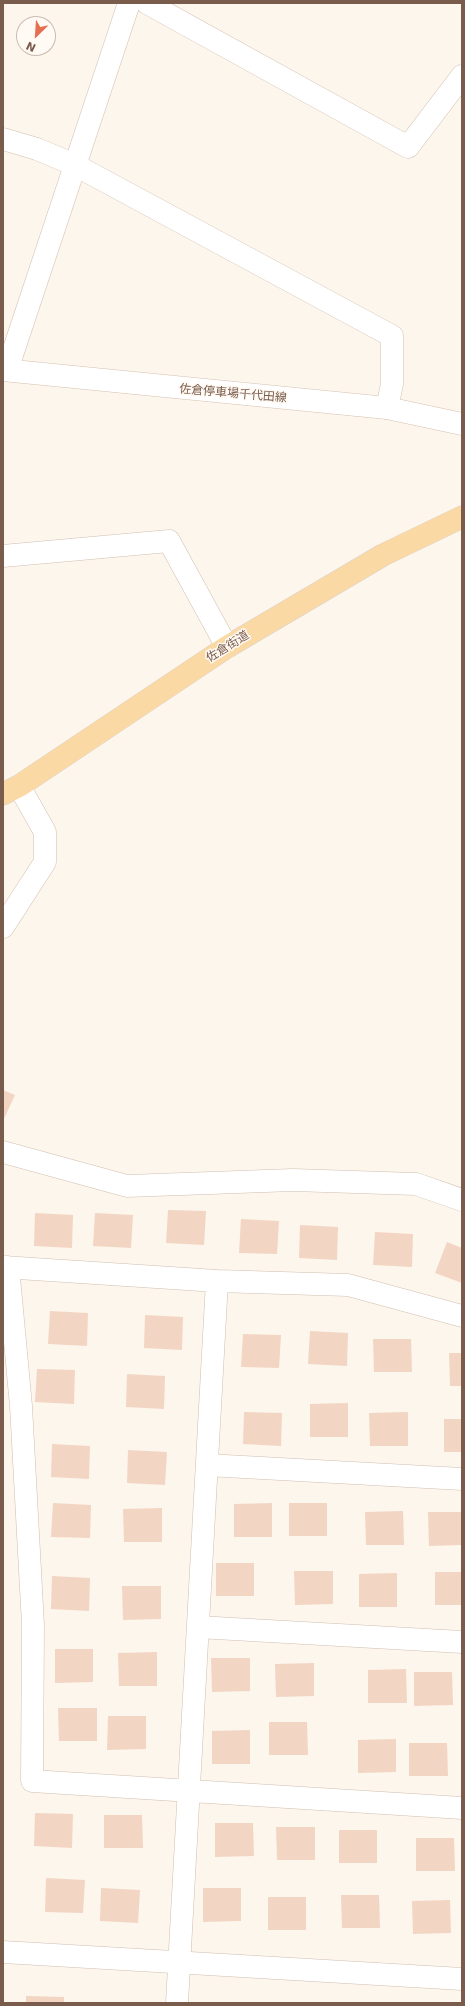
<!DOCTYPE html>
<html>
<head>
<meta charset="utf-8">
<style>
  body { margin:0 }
  #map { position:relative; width:465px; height:2006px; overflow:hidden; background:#fdf6ec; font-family:"DejaVu Sans",sans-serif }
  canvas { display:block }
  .frame { position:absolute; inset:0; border:4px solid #7a5c4d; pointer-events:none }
  .north { position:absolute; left:16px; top:16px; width:40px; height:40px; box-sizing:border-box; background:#fffaf3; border:1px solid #cabbb1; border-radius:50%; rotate:205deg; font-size:11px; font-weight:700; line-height:16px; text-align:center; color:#7a5c4d }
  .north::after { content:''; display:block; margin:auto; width:14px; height:18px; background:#e76f51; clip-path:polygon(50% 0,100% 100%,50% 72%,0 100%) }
</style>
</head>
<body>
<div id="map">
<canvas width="465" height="2006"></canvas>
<div class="frame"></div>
<div class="north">N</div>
</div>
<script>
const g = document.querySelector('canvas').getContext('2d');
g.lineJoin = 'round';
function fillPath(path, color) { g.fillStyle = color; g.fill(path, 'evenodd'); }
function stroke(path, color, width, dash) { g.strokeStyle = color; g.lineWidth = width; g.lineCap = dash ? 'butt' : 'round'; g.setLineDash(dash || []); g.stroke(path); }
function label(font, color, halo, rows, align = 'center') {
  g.font = font + ' "DejaVu Sans","Noto Sans JP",sans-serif'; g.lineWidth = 3; g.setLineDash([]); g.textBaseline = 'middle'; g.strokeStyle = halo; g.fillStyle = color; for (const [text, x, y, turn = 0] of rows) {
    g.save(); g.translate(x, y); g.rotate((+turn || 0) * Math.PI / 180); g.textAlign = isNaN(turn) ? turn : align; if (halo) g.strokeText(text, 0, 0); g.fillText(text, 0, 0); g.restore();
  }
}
const building = new Path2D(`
  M 3,1090 L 15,1095 L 3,1121 Z
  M 168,1210 L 206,1211 L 204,1245 L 166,1243 Z
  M 35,1213 L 73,1215 L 72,1248 L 34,1246 Z
  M 95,1213 L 133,1215 L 131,1248 L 93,1246 Z
  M 241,1219 L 279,1221 L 277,1254 L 239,1253 Z
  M 300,1225 L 338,1227 L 337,1260 L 299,1258 Z
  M 375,1232 L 413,1234 L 412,1267 L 373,1265 Z
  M 447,1242 L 462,1248 L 462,1283 L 435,1273 Z
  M 50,1311 L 88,1313 L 87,1346 L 48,1344 Z
  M 145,1315 L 183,1317 L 182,1350 L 144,1348 Z
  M 310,1331 L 348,1333 L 347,1366 L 308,1364 Z
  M 243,1334 L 281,1335 L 279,1368 L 241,1367 Z
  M 373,1339 L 411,1339 L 412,1372 L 374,1372 Z
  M 449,1353 L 462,1353 L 462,1386 L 450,1386 Z
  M 37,1369 L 75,1370 L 74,1404 L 35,1402 Z
  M 127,1374 L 165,1376 L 164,1409 L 126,1407 Z
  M 348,1403 L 348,1437 L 310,1437 L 310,1404 Z
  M 244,1412 L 282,1413 L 281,1446 L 243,1444 Z
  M 408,1412 L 408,1446 L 370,1446 L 369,1413 Z
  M 444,1419 L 462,1419 L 462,1452 L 444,1452 Z
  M 52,1444 L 90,1446 L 89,1479 L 51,1477 Z
  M 128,1450 L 167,1452 L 165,1485 L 127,1483 Z
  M 53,1503 L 91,1505 L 90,1538 L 51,1537 Z
  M 272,1503 L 272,1537 L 234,1537 L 234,1504 Z
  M 289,1503 L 327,1503 L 327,1536 L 289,1536 Z
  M 162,1508 L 162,1542 L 124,1542 L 123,1509 Z
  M 403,1511 L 404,1545 L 366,1545 L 365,1512 Z
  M 428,1512 L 462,1512 L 462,1545 L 429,1546 Z
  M 216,1563 L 254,1563 L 254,1596 L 216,1596 Z
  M 294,1571 L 333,1571 L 333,1604 L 295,1605 Z
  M 435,1572 L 462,1572 L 462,1605 L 435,1605 Z
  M 397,1573 L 397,1607 L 359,1607 L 359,1574 Z
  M 52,1576 L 90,1578 L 89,1611 L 51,1609 Z
  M 122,1586 L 161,1586 L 161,1619 L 123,1620 Z
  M 55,1649 L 93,1649 L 93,1682 L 55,1683 Z
  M 157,1652 L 157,1686 L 119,1686 L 118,1653 Z
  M 211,1658 L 250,1658 L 250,1691 L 212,1692 Z
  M 314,1663 L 314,1696 L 276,1697 L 275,1664 Z
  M 406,1669 L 407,1703 L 368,1703 L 368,1670 Z
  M 414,1672 L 452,1672 L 453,1705 L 414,1706 Z
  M 58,1708 L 97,1708 L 97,1741 L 59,1741 Z
  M 108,1716 L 146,1716 L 146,1749 L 107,1750 Z
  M 269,1722 L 307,1722 L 308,1755 L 269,1755 Z
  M 250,1730 L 250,1764 L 212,1764 L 212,1731 Z
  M 396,1739 L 396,1772 L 358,1773 L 358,1740 Z
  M 409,1743 L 447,1743 L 448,1776 L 409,1776 Z
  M 35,1813 L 73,1814 L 72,1848 L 34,1846 Z
  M 104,1815 L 142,1815 L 143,1848 L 104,1848 Z
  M 215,1823 L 253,1823 L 254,1856 L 215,1857 Z
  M 276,1827 L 315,1827 L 315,1860 L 277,1860 Z
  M 339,1830 L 377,1830 L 377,1863 L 339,1863 Z
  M 416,1838 L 454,1838 L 455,1871 L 416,1871 Z
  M 46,1878 L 85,1880 L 83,1913 L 45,1912 Z
  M 101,1888 L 140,1890 L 138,1923 L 100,1921 Z
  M 203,1888 L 241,1888 L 241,1921 L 203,1922 Z
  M 341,1895 L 379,1895 L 380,1928 L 342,1928 Z
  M 268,1897 L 306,1897 L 306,1930 L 268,1930 Z
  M 450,1900 L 451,1933 L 413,1934 L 412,1901 Z
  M 26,1996 L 64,1997 L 64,2003 L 26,2003 Z`);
const minor = new Path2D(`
  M 147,3 L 408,147 L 462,76
  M 3,139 L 37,149 L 75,165 L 392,336 L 392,384 L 387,408
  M 7,370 L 129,3
  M 3,556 L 169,541 L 227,647
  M 3,927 L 45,862 L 45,832 L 19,786
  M 3,1152 L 127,1186 L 293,1180 L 416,1184 L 462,1200
  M 3,1267 L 217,1281 L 348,1285 L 462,1316
  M 8,1267 L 21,1406 L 33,1625 L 32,1781 L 462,1808
  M 207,1465 L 462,1479
  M 198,1627 L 462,1642
  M 177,2003 L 217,1281`);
const tertiary = new Path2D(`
  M 3,1952 L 462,1979`);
const secondary = new Path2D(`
  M 3,370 L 387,408 L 462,424`);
const primary = new Path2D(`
  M 3,794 L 19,786 L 227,647 L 383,555 L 462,517`);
const streetNames = [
  ["佐倉停車場千代田線",233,394,5],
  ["佐倉街道",228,647,-32]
];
fillPath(building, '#f3d5c3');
stroke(minor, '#d1beb0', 23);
stroke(tertiary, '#d1beb0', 23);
stroke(secondary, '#d6c0b0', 23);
stroke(primary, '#dad1cd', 23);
stroke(minor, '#fff', 22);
stroke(tertiary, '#fff', 22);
stroke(secondary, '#fff', 22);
stroke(primary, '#fbd9a5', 22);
label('12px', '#7a5c4d', '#fffaf3', streetNames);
</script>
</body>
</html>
